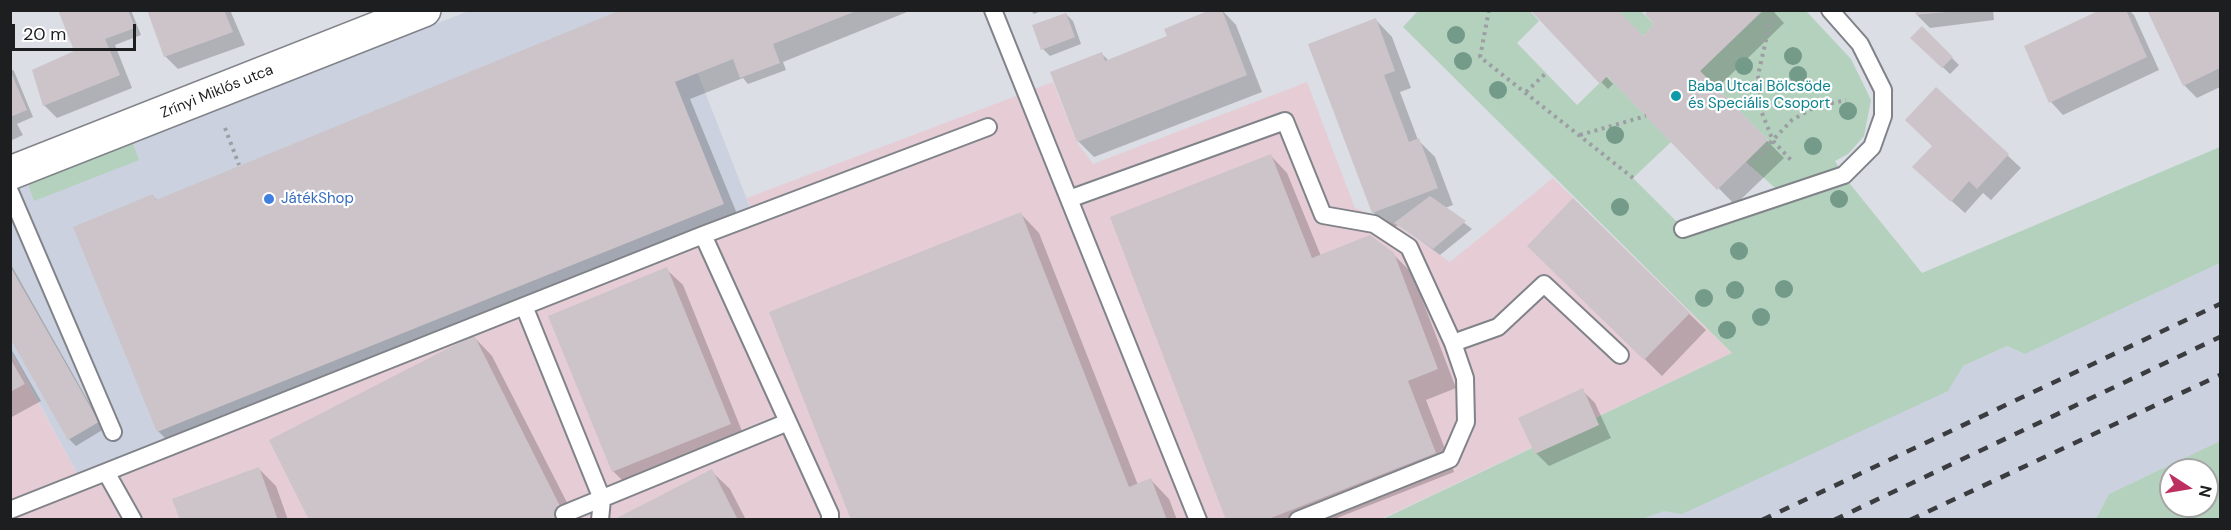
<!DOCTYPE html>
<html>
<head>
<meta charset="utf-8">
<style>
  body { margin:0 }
  #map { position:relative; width:2231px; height:530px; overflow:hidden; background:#dbdee5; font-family:"DM Sans",sans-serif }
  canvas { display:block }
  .frame { position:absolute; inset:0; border:12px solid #1d1e20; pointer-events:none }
  .north { position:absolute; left:2159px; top:458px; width:60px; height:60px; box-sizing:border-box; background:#fff; border:2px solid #a5a5a6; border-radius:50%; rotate:102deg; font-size:16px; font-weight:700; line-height:24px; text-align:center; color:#1d1e20 }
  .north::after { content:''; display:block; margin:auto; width:21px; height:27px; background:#bd2f60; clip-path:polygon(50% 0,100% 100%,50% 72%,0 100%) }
  .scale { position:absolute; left:12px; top:24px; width:124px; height:27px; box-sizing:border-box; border:3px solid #1d1e20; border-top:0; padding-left:8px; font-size:18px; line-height:21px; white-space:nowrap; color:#1d1e20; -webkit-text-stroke:4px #fff; paint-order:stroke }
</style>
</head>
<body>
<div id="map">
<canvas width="2231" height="530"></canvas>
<div class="frame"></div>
<div class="north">N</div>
<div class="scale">20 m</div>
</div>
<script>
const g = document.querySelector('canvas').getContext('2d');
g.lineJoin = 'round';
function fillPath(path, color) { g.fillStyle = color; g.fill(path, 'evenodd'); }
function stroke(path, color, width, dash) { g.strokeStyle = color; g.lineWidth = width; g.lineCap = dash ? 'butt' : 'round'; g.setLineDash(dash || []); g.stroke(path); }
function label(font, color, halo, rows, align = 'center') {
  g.font = font + ' "DM Sans",sans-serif'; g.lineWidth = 4.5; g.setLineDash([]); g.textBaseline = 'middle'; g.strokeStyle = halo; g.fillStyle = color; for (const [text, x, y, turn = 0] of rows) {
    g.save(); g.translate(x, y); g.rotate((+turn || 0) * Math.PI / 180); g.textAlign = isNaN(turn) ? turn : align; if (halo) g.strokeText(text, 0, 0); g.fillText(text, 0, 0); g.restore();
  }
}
const built = new Path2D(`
  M 673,10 L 753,215 L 84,486 L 11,351 L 10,188 L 469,11 Z
  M 2220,263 L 2220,441 L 2109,494 L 2096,519 L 1381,520 L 1732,353 L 1963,366 L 2007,346 L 2025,354 Z`);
const industrial = new Path2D(`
  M 1053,82 L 1077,142 L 1093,164 L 1307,82 L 1355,208 L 1394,223 L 1450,262 L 1553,178 L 1732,353 L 1381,519 L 11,520 L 10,351 L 84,486 L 753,215 L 747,198 Z`);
const green = new Path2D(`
  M 1418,11 L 1530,11 L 1539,21 L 1517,43 L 1577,105 L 1607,76 L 1671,142 L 1633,178 L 1683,228 L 1782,194 L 1746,162 L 1768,140 L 1700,71 L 1763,11 L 1806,11 L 1851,59 L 1871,100 L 1864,136 L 1848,154 L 1835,161 L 1850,184 L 1922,273 L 2220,147 L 2220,263 L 2025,354 L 2007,346 L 1963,366 L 1948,391 L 1682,514 L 1664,511 L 1639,520 L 1381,520 L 1732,353 L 1403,27 Z
  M 1618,11 L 1641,11 L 1654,24 L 1643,36 Z
  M 131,139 L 139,160 L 34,201 L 29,187 L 34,176 Z
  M 2220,441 L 2220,519 L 2096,519 L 2109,494 ZM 2171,470 L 2207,470 L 2207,506 L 2171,506 Z`);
const shadow = new Path2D(`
  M 59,10 L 131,10 L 141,35 L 115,45 L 132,88 L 57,118 L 44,105 L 76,52 Z
  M 149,10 L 230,10 L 245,45 L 178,69 L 165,56 Z
  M 628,10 L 912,10 L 783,62 L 786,70 L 748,84 L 743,78 L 690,99 L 740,221 L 175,448 L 158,431 L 152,195 L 158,201 Z
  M 1030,10 L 1044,10 L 1034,14 Z
  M 1222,10 L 1236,25 L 1262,92 L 1094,157 L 1078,141 L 1102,54 L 1109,61 L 1169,37 Z
  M 1532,10 L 1643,38 L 1657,25 L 1650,10 L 1772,10 L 1784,23 L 1716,89 L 1784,158 L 1735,205 L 1601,67 L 1599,69 L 1613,84 L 1608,89 Z
  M 1917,10 L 1993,10 L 1994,20 L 1930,28 L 1917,15 Z
  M 2104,10 L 2129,10 L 2134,15 L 2159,70 L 2063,115 L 2051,102 Z
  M 2149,10 L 2220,10 L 2220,87 L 2197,98 L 2184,85 Z
  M 1066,14 L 1073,21 L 1081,44 L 1050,56 L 1043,49 Z
  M 1376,20 L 1392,37 L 1411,88 L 1400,92 L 1418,140 L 1435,157 L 1453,205 L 1445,208 L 1472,229 L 1440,255 L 1399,225 L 1389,229 L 1373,212 Z
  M 1922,28 L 1959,65 L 1950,74 L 1912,38 Z
  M 10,68 L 14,71 L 33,117 L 17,124 L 23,135 L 10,141 Z
  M 1936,89 L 2021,168 L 1991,200 L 1983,193 L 1965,213 L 1927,179 L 1934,146 Z
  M 1271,156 L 1287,173 L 1321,256 L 1393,254 L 1412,273 L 1456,388 L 1426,400 L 1454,472 L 1332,520 L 1227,520 Z
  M 1573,201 L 1706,330 L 1662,376 L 1529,246 Z
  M 1021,214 L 1039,233 L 1138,485 L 1151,480 L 1169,499 L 1177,520 L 852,520 Z
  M 10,263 L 104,429 L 76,446 L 69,439 L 10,335 Z
  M 666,269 L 683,285 L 746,441 L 630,488 L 614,472 L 550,317 Z
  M 474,337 L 492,356 L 576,520 L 311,520 Z
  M 10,347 L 41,401 L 10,418 Z
  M 1582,390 L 1595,403 L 1611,438 L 1549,466 L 1536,453 L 1520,418 Z
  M 259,469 L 276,486 L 288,520 L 181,520 Z
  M 711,471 L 730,489 L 746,520 L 616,520 Z`);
const building = new Path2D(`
  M 58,10 L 128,10 L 135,28 L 105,39 L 120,75 L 43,106 L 32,70 L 74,51 Z
  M 147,10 L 224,10 L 233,32 L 164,57 Z
  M 621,10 L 856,11 L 773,44 L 780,63 L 740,78 L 733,59 L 675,82 L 724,204 L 157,432 L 73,227 L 153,194 L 156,200 Z
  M 1210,10 L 1222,10 L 1247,75 L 1077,142 L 1050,72 L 1102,52 L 1105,61 L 1167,36 L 1164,29 Z
  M 1530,10 L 1618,10 L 1643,36 L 1654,24 L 1645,14 L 1648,10 L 1763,10 L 1700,71 L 1768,140 L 1717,190 L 1607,76 L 1600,84 Z
  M 1915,10 L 1946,10 L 1946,12 L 1916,15 Z
  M 2100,10 L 2126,10 L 2147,57 L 2049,103 L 2024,46 Z
  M 2147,10 L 2220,10 L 2220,68 L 2183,86 Z
  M 1066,13 L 1075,37 L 1041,50 L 1032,25 Z
  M 1376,18 L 1395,71 L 1384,75 L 1409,142 L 1419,138 L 1438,188 L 1372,213 L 1308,44 Z
  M 1922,26 L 1953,57 L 1942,68 L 1910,38 Z
  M 10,70 L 27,110 L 10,117 Z
  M 1936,87 L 2009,154 L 1977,189 L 1969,181 L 1951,202 L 1912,167 L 1932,146 L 1905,120 Z
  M 1271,154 L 1312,258 L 1370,235 L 1394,253 L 1438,369 L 1408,381 L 1436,453 L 1266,520 L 1226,520 L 1110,217 Z
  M 1430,196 L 1466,221 L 1433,249 L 1394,223 Z
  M 1573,198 L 1690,313 L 1644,360 L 1527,246 Z
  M 1021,212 L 1129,487 L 1151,478 L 1167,520 L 851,520 L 769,312 Z
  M 10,266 L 99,422 L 68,440 L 10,338 Z
  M 667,267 L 731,424 L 612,472 L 548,316 Z
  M 474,335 L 567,520 L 309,520 L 269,440 Z
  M 10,358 L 25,384 L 10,392 Z
  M 1583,388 L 1599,425 L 1535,454 L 1518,418 Z
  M 259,467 L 278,520 L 180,520 L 172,499 Z
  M 712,469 L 738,520 L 613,520 Z`);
const path = new Path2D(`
  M 1489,10 L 1480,57 L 1633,178
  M 1773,10 L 1758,75 L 1762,113 L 1773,141 L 1791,160
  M 1526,92 L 1546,73
  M 225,128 L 239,165
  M 1580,135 L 1646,116
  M 1749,165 L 1792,120 L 1815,107 L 1846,100`);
const service = new Path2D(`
  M 993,10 L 1198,520
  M 10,192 L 113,432
  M 1069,199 L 1285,121 L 1323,215 L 1374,224 L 1409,247 L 1453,343 L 1465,378 L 1466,422 L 1450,459 L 1298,520
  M 1683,229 L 1844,175 L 1872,147 L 1883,116 L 1883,90 L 1860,44 L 1830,10
  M 703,235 L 830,514 L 830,520
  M 524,306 L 602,499 L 600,520
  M 1453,343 L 1498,327 L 1544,284 L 1620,355
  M 106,472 L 703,235 L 988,127
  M 10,510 L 106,472 L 133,520
  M 564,514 L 788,422`);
const minor = new Path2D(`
  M 10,173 L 424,10`);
const rail = new Path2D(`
  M 1762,520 L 2220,304
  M 1834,520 L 2220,337
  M 1910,520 L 2220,375`);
const trees = [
  [1456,35],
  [1793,56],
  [1463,61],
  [1744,66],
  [1798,75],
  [1498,90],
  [1848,111],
  [1615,135],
  [1813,146],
  [1839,199],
  [1620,207],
  [1739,251],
  [1784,289],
  [1735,290],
  [1704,298],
  [1761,317],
  [1727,330]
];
const markers = [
  [1676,96,6,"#0f9aa8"],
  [269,199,6,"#3f7fe0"]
];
const cultureNames = [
  ["Baba Utcai Bölcsöde",1688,87],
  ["és Speciális Csoport",1688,104]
];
const streetNames = [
  ["Zrínyi Miklós utca",217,92,-22]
];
const shopNames = [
  ["JátékShop",281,199]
];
fillPath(built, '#cbd1de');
fillPath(industrial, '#e6cdd5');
fillPath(green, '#b3d1bd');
fillPath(shadow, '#0003');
fillPath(building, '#ccc4c8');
stroke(service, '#808389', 20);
stroke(minor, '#808389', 36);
stroke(path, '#9c9ea4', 4, [3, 4.5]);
stroke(service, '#fff', 16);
stroke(minor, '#fff', 33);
stroke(rail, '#3b3c3f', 4.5, [10, 10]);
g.fillStyle = '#749a89';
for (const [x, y] of trees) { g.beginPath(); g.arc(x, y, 9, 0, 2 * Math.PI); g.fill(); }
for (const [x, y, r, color] of markers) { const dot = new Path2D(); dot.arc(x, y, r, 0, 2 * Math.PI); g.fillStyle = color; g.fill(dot); stroke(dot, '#fff', 2); }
label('15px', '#0d838f', '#fff', cultureNames, 'left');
label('15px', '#1d1e20', '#fff', streetNames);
label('15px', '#366cbe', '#fff', shopNames, 'left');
</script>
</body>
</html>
